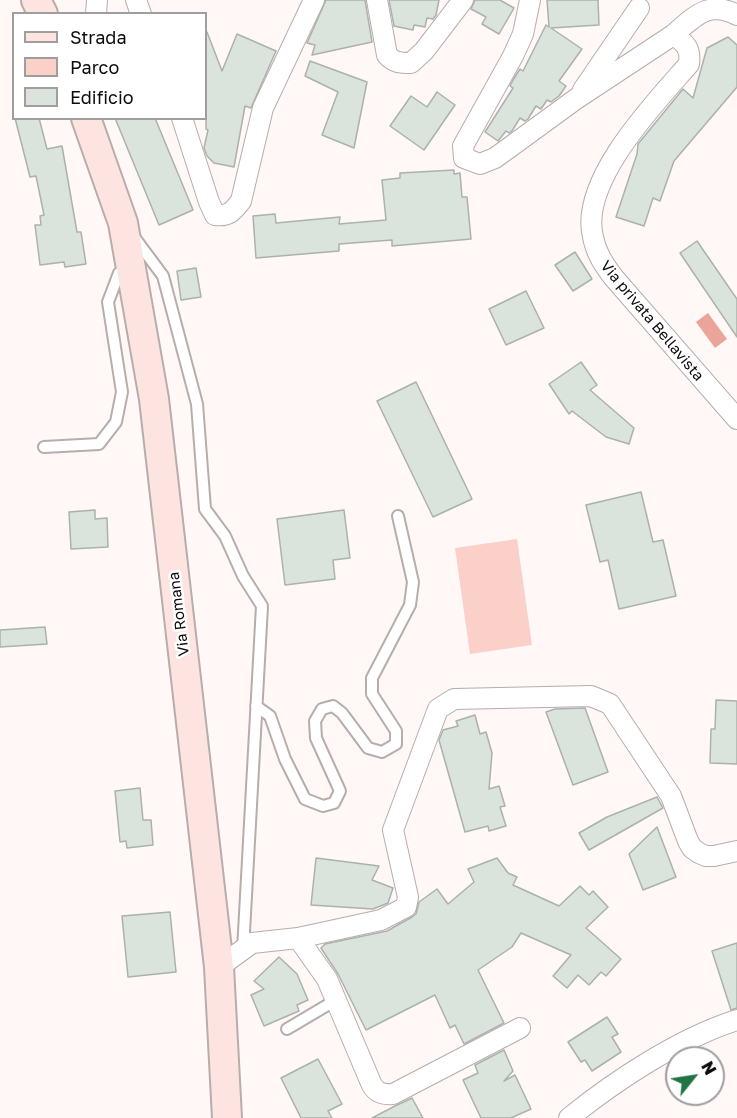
<!DOCTYPE html>
<html>
<head>
<meta charset="utf-8">
<style>
  body { margin:0 }
  #map { position:relative; width:737px; height:1118px; overflow:hidden; background:#fff8f7; font-family:"Golos Text",sans-serif }
  canvas { display:block }
  .legend { position:absolute; left:12px; top:12px; width:195px; height:108px; box-sizing:border-box; background:#fff; border:2px solid #9f9d9d; margin:0; padding:8px 10px; list-style:none; font-size:18px; color:#0e0b0a }
  .legend li { display:flex; align-items:center; gap:12px; height:30px }
  .legend b { width:30px; border:2px solid #9f9d9d }
  .north { position:absolute; left:665px; top:1046px; width:60px; height:60px; box-sizing:border-box; background:#fff; border:2px solid #9f9d9d; border-radius:50%; rotate:60deg; font-size:16px; font-weight:700; line-height:24px; text-align:center; color:#0e0b0a }
  .north::after { content:''; display:block; margin:auto; width:21px; height:27px; background:#237445; clip-path:polygon(50% 0,100% 100%,50% 72%,0 100%) }
</style>
</head>
<body>
<div id="map">
<canvas width="737" height="1118"></canvas>
<ul class="legend">
<li><b style="height:8px;background:#fee4e0"></b>Strada</li>
<li><b style="height:16px;background:#fad0c9"></b>Parco</li>
<li><b style="height:16px;background:#dbe3dd"></b>Edificio</li>
</ul>
<div class="north">N</div>
</div>
<script>
const g = document.querySelector('canvas').getContext('2d');
g.lineJoin = 'round';
function fillPath(path, color) { g.fillStyle = color; g.fill(path, 'evenodd'); }
function stroke(path, color, width, dash) { g.strokeStyle = color; g.lineWidth = width; g.lineCap = dash ? 'butt' : 'round'; g.setLineDash(dash || []); g.stroke(path); }
function label(font, color, halo, rows, align = 'center') {
  g.font = font + ' "Golos Text",sans-serif'; g.lineWidth = 5; g.setLineDash([]); g.textBaseline = 'middle'; g.strokeStyle = halo; g.fillStyle = color; for (const [text, x, y, turn = 0] of rows) {
    g.save(); g.translate(x, y); g.rotate((+turn || 0) * Math.PI / 180); g.textAlign = isNaN(turn) ? turn : align; if (halo) g.strokeText(text, 0, 0); g.fillText(text, 0, 0); g.restore();
  }
}
const green = new Path2D(`
  M 517,539 L 532,645 L 470,654 L 455,548 Z`);
const water = new Path2D(`
  M 708,313 L 727,339 L 715,348 L 696,322 Z`);
const building = new Path2D(`
  M 326,0 L 365,0 L 372,42 L 312,55 L 315,45 L 307,43 Z
  M 389,0 L 439,0 L 436,15 L 433,19 L 427,18 L 425,27 L 414,25 L 413,30 L 394,26 Z
  M 475,0 L 500,0 L 514,8 L 499,34 L 482,24 L 486,17 L 471,9 Z
  M 547,0 L 598,0 L 599,25 L 551,28 L 582,49 L 559,81 L 566,86 L 559,96 L 551,102 L 547,100 L 541,109 L 536,106 L 528,119 L 525,121 L 520,118 L 512,131 L 509,133 L 506,131 L 498,141 L 485,132 L 513,88 L 510,86 L 513,80 L 520,69 L 523,71 L 546,25 L 549,27 Z
  M 206,32 L 207,32 L 222,71 L 237,34 L 276,51 L 251,108 L 245,106 L 234,167 L 214,163 L 207,156 L 204,148 L 208,130 L 206,129 Z
  M 728,37 L 737,45 L 737,87 L 674,161 L 660,201 L 653,198 L 644,226 L 616,217 L 637,154 L 638,144 L 683,89 L 693,98 L 707,48 Z
  M 310,61 L 367,82 L 354,148 L 322,135 L 338,92 L 305,76 Z
  M 437,92 L 455,105 L 424,150 L 390,126 L 411,96 L 427,107 Z
  M 15,118 L 39,118 L 47,149 L 62,146 L 77,232 L 81,232 L 86,264 L 65,267 L 64,262 L 40,265 L 35,225 L 41,225 L 40,216 L 44,215 L 36,176 L 30,177 Z
  M 115,118 L 155,118 L 193,210 L 159,225 Z
  M 454,170 L 454,174 L 460,173 L 462,197 L 467,197 L 471,239 L 392,246 L 392,240 L 339,244 L 339,251 L 256,258 L 253,216 L 275,214 L 276,223 L 340,217 L 339,224 L 386,220 L 382,180 L 400,178 L 400,173 Z
  M 697,241 L 737,299 L 737,337 L 680,253 Z
  M 575,252 L 592,279 L 573,291 L 555,265 Z
  M 196,268 L 201,297 L 181,300 L 177,271 Z
  M 526,291 L 544,328 L 506,345 L 489,309 Z
  M 581,362 L 597,385 L 590,390 L 634,428 L 629,444 L 606,437 L 572,411 L 569,414 L 549,384 Z
  M 416,382 L 472,499 L 433,517 L 377,401 Z
  M 641,492 L 653,542 L 663,540 L 676,596 L 619,609 L 608,560 L 600,562 L 586,505 Z
  M 95,510 L 95,519 L 107,518 L 108,547 L 71,549 L 69,512 Z
  M 344,510 L 350,558 L 333,560 L 335,579 L 285,585 L 277,519 Z
  M 45,627 L 47,644 L 0,647 L 0,630 Z
  M 716,700 L 737,701 L 737,764 L 710,763 L 711,729 L 715,729 Z
  M 585,708 L 608,772 L 573,785 L 546,712 L 555,709 Z
  M 475,715 L 480,734 L 486,732 L 492,753 L 489,789 L 499,786 L 505,806 L 500,807 L 506,826 L 489,831 L 488,826 L 465,832 L 439,740 L 443,730 L 458,726 L 456,721 Z
  M 140,788 L 143,820 L 151,820 L 153,845 L 127,848 L 126,841 L 120,842 L 115,791 Z
  M 657,797 L 663,808 L 589,850 L 579,833 L 607,817 Z
  M 657,827 L 676,877 L 643,890 L 629,854 Z
  M 316,858 L 379,866 L 372,880 L 393,888 L 388,903 L 373,909 L 311,905 Z
  M 497,858 L 508,873 L 517,877 L 513,885 L 559,906 L 580,886 L 589,895 L 593,891 L 608,907 L 586,928 L 621,959 L 606,976 L 601,972 L 589,985 L 578,975 L 567,988 L 553,976 L 571,955 L 521,933 L 512,947 L 478,970 L 504,1023 L 464,1044 L 455,1025 L 450,1028 L 435,995 L 366,1030 L 338,974 L 321,948 L 325,944 L 387,931 L 412,917 L 416,914 L 419,902 L 437,889 L 448,904 L 474,882 L 468,869 Z
  M 170,912 L 176,972 L 128,977 L 122,916 Z
  M 737,943 L 737,1008 L 731,1010 L 712,951 Z
  M 279,957 L 297,974 L 308,1000 L 297,1005 L 299,1011 L 264,1026 L 251,995 L 264,989 L 254,981 Z
  M 607,1017 L 618,1034 L 612,1037 L 621,1052 L 592,1071 L 585,1060 L 581,1062 L 568,1042 Z
  M 504,1050 L 513,1071 L 504,1081 L 515,1075 L 531,1109 L 511,1118 L 481,1118 L 463,1080 L 478,1073 L 475,1065 Z
  M 318,1059 L 342,1104 L 328,1111 L 332,1118 L 301,1118 L 281,1078 Z
  M 412,1098 L 423,1118 L 372,1118 L 395,1106 Z`);
const lane = new Path2D(`
  M 134,237 L 163,276 L 197,404 L 205,509 L 225,536 L 243,576 L 262,606 L 243,950
  M 44,447 L 99,444 L 116,422 L 122,392 L 108,302 L 119,273 L 128,268
  M 256,706 L 270,716 L 285,759 L 305,799 L 323,806 L 334,803 L 340,791 L 316,738 L 315,721 L 322,709 L 333,706 L 342,713 L 368,748 L 382,752 L 396,744 L 396,731 L 372,694 L 372,678 L 410,605 L 413,582 L 398,516
  M 287,1029 L 336,1000`);
const street = new Path2D(`
  M 136,0 L 141,14
  M 377,0 L 387,55 C 394,63 401,63 411,63 L 424,51 L 463,0
  M 530,0 L 523,34 L 513,56 L 463,146 L 464,158 L 480,164 L 495,158 L 576,99 L 673,35 C 686,43 691,49 689,64 C 655,103 579,181 593,237 C 596,253 604,265 614,278 L 737,419
  M 96,14 L 97,0
  M 673,35 C 695,16 709,0 737,15
  M 583,90 L 639,8
  M 182,118 L 209,202 L 215,215 C 229,217 233,211 241,201 L 263,108 L 314,0
  M 298,938 L 381,920 L 406,907 L 408,897 L 393,830 L 438,709 L 454,699 L 591,696 L 610,704 L 671,796 L 688,841 L 692,848 L 699,853 L 706,856 L 714,856 L 737,851
  M 219,967 L 252,943 L 298,938 L 327,979 L 371,1083 C 375,1092 382,1095 393,1094 L 520,1028
  M 569,1118 C 616,1080 680,1038 737,1020`);
const secondary = new Path2D(`
  M 36,0 L 43,14
  M 86,118 L 123,223 L 154,399 L 219,967 L 227,1118`);
const streetNames = [
  ["Via privata Bellavista",652,321,50],
  ["Via Romana",179,614,-97]
];
fillPath(green, '#fad0c9');
fillPath(water, '#eba499');
fillPath(building, '#dbe3dd');
stroke(building, '#aab2ac', 1.5);
stroke(lane, '#b7adab', 14);
stroke(street, '#b7adab', 22);
stroke(secondary, '#b7adab', 32);
stroke(lane, '#fff', 10);
stroke(street, '#fff', 20);
stroke(secondary, '#fee4e0', 28);
label('15px', '#0e0b0a', '#fff', streetNames);
</script>
</body>
</html>
